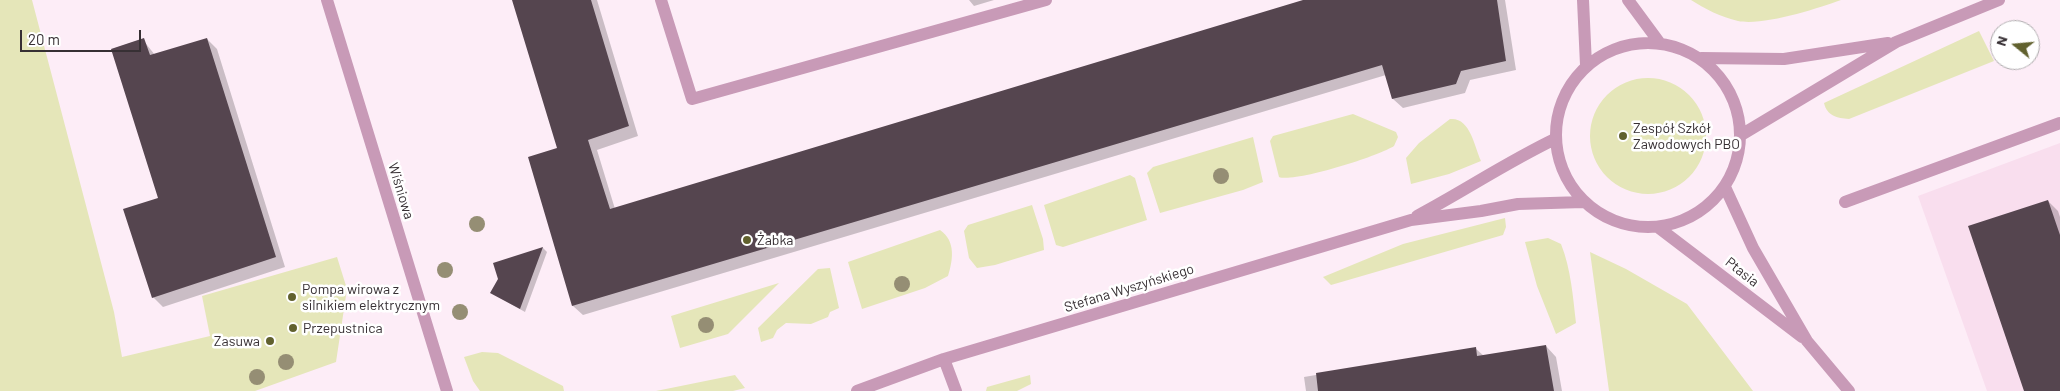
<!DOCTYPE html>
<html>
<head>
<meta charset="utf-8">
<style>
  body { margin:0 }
  #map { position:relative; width:2060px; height:391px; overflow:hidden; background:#fdedf7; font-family:Barlow,sans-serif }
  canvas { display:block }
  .north { position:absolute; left:1990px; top:20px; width:50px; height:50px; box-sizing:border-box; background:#fff; border:1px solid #afacae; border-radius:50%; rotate:287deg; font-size:14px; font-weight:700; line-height:20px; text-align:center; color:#373034 }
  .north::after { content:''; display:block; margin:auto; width:18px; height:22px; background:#61612e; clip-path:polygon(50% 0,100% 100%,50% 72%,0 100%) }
  .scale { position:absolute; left:20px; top:30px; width:121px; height:22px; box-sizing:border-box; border:2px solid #373034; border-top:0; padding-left:6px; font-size:15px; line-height:18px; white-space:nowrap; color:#373034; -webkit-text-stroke:4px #fff; paint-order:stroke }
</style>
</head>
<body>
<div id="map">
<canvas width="2060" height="391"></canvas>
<div class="north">N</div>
<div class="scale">20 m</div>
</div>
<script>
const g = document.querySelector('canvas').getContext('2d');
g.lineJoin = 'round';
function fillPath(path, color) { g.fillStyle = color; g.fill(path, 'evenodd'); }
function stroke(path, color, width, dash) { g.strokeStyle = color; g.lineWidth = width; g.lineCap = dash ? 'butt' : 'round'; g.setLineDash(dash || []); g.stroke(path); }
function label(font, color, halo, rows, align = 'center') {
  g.font = font + ' Barlow,sans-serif'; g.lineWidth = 5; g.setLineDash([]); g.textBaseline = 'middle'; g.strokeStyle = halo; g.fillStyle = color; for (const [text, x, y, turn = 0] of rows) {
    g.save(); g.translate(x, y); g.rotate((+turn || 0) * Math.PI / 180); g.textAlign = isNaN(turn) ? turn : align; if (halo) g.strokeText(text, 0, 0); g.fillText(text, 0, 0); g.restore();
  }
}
const built = new Path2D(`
  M 2060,143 L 2060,391 L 1987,391 L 1918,196 Z`);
const green = new Path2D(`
  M 0,0 L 32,0 L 114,312 L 122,357 L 210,336 L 202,296 L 337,257 L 347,289 L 336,362 L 255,391 L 0,391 Z
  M 1691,0 L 1841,0 C 1816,9 1763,26 1738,21 C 1721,17 1705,9 1691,0 Z
  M 1979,31 L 1994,61 L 1849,119 C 1837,118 1827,116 1824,103 Z
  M1590 136a58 58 0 1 1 116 0a58 58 0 1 1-116 0Z
  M 1353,114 L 1396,132 L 1398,137 L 1394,146 C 1379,156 1294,183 1279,177 L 1270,141 L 1273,136 Z
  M 1450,119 C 1470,117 1474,145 1481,161 L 1449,174 L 1411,184 L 1406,158 L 1419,143 Z
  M 1253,137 L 1263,182 L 1243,190 L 1160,213 L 1147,173 L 1153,167 Z
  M 1130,175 L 1135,178 L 1147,220 L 1063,247 L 1056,245 L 1044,205 Z
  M 1032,205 L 1043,239 L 1044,250 L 995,265 L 977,268 L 969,258 L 964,231 L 968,225 Z
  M 1505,218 L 1506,227 L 1503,235 L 1331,285 L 1323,277 L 1403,244 Z
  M 940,230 C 956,241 953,260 948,276 L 925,288 L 862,309 L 848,262 Z
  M 1548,238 L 1561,244 C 1571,269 1573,297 1576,323 L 1556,334 L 1537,286 L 1525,242 Z
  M 1590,252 L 1626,269 L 1687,304 L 1753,391 L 1609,391 Z
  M 830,268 L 839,308 L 830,312 L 828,317 L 811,324 L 786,323 L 777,330 L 773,338 L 761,342 L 758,328 L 818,269 Z
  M 779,283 L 728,334 L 680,348 L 671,316 Z
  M 482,352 L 498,353 L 563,386 L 564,391 L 480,391 L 473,381 L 464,357 Z
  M 735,375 L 745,388 L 733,391 L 656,391 Z
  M 1030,375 L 1031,384 L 1017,391 L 986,391 L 987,387 Z`);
const shadow = new Path2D(`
  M 514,0 L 597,0 L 638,136 L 597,150 L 615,209 L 1307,0 L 1505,0 L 1516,70 L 1470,80 L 1465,93 L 1403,108 L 1393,99 L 1386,75 L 583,315 L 573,306 L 530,158 L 558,149 Z
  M 969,0 L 994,0 L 974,6 Z
  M 207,39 L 217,49 L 285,267 L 163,307 L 153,297 L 160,198 L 143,40 L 155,55 Z
  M 2048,201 L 2058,211 L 2060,217 L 2060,391 L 2026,391 Z
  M 543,248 L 547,252 L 525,312 L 491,293 L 499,279 L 494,264 Z
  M 1546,346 L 1556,357 L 1562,391 L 1306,391 L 1304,377 L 1475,348 L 1484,356 Z`);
const building = new Path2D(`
  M 512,0 L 591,0 L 629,126 L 588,140 L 610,209 L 1303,0 L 1497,0 L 1506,61 L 1461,71 L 1456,84 L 1392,99 L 1382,65 L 572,306 L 528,157 L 557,148 Z
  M 144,38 L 150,55 L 207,38 L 276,257 L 152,298 L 123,209 L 158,198 L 111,49 Z
  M 2048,200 L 2060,235 L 2060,391 L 2024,391 L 1968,226 Z
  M 543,247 L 520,309 L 490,293 L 498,279 L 493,263 Z
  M 1546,345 L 1554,391 L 1318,391 L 1316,373 L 1476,347 L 1477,356 Z`);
const minor = new Path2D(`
  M 327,0 L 447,391
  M 661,0 L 692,99 L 1046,0
  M 1583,0 L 1586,65
  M 1628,0 L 1659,42
  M1556 135a92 92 0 1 1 184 0a92 92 0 1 1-184 0Z
  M 1701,58 L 1784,59 L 1888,43
  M 1741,135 L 1896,42 L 1999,0
  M 1725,187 L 1753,248 L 1807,341 L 1849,391
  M 1845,202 L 2060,123
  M 1417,216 C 1464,191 1507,162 1555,139
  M 1659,228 L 1802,337
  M 944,359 L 956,391
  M 857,391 L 944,359 L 1411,220 L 1481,211 L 1518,204 L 1583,202`);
const trees = [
  [1221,176],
  [477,224],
  [445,270],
  [902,284],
  [460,312],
  [706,325],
  [286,362],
  [257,377]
];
const markers = [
  [1623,136,5,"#61612e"],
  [747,240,5,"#61612e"],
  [292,297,5,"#61612e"],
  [293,328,5,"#61612e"],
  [270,341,5,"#61612e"]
];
const poiNames = [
  ["Zespół Szkół",1633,128],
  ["Zawodowych PBO",1633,144],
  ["Żabka",757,240],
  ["Pompa wirowa z",302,289],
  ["silnikiem elektrycznym",302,305],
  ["Przepustnica",303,328],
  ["Zasuwa",260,341,"right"]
];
const streetNames = [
  ["Wiśniowa",401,191,73],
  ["Ptasia",1742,272,38],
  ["Stefana Wyszyńskiego",1129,288,-17]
];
fillPath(built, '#f9deee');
fillPath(green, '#e5e6b9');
fillPath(shadow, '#0003');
fillPath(building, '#55454f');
stroke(minor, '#c89ab7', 12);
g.fillStyle = '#958e74';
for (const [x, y] of trees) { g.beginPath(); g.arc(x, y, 8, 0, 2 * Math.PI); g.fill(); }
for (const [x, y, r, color] of markers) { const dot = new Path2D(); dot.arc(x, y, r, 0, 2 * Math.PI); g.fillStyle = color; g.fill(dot); stroke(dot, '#fff', 2); }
label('14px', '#373034', '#fff', poiNames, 'left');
label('14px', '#373034', '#fff', streetNames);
</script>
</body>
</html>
